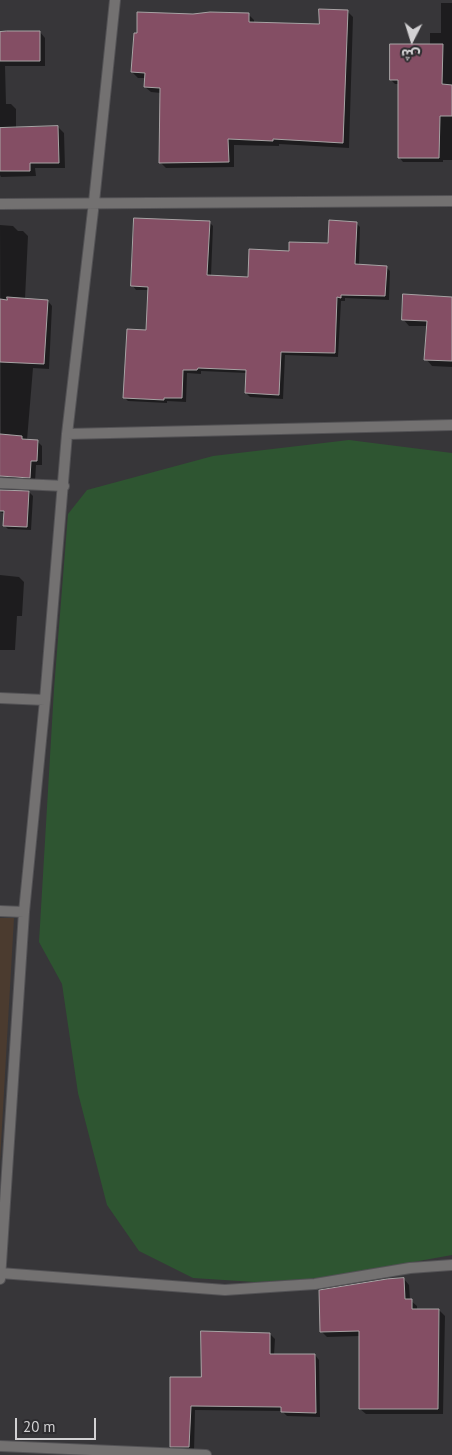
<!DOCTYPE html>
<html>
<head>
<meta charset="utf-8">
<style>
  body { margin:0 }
  #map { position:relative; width:452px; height:1455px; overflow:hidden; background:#373639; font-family:"PT Sans","Noto Sans Arabic",sans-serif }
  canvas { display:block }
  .north { position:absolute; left:387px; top:15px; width:50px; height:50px; -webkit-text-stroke:4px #2d2c2f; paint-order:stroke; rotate:185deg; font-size:14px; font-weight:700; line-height:20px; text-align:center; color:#d2d1d3 }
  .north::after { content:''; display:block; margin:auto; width:18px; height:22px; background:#d2d1d3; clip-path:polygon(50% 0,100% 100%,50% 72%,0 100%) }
  .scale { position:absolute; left:15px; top:1418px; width:81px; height:22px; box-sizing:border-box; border:2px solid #d2d1d3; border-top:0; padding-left:6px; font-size:15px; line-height:18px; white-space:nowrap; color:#d2d1d3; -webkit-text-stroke:4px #2d2c2f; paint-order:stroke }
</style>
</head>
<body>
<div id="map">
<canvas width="452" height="1455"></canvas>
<div class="north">ش</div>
<div class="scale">20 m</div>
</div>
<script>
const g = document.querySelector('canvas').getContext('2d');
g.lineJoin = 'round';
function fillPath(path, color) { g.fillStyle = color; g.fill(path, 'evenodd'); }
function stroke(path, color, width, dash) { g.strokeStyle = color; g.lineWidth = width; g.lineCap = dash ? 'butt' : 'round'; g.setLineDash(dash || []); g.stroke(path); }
const commercial = new Path2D(`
  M 0,918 L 14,918 L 0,1161 Z`);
const green = new Path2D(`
  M 349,440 L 452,453 L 452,1255 L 325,1278 L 255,1282 L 193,1278 L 139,1251 L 107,1205 L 78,1093 L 62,984 L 39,942 L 54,689 L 68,514 L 87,490 L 213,456 Z`);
const shadow = new Path2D(`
  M 441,3 L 452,3 L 452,160 L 443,160 L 443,162 L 403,162 L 399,157 L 399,84 L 395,84 L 391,80 L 430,46 L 430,33 L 441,33 Z
  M 347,11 L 353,17 L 349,148 L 279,144 L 279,146 L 234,145 L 234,167 L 166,168 L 160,162 L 161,93 L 151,92 L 145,87 L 146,78 L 138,78 L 132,72 L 193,15 L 248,14 L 254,20 L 254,23 L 320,25 Z
  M 0,32 L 40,32 L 45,38 L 45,66 L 5,66 L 6,104 L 11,104 L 16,109 L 16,129 L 58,127 L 64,133 L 65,168 L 35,168 L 36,176 L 1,177 L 0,175 Z
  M 209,222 L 213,226 L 211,276 L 249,278 L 290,252 L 329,245 L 356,223 L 360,227 L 359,265 L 386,267 L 390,271 L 389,300 L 345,298 L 345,301 L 341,301 L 338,357 L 285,355 L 283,399 L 250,397 L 246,393 L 247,373 L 201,371 L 201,374 L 187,373 L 186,402 L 167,401 L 167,403 L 128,401 L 124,397 L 147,331 L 149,290 L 136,290 L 132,285 Z
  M 0,225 L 13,226 L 18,231 L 23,231 L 28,236 L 25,299 L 48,301 L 52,306 L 49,369 L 33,368 L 27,440 L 37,441 L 42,446 L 42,465 L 36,465 L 35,482 L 5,481 L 1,476 Z
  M 452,298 L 452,367 L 432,366 L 426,359 L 428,326 L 409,326 L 403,319 Z
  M 0,491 L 29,492 L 33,496 L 31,530 L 8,529 L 5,526 L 5,514 L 0,512 Z
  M 0,575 L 19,577 L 24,582 L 22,616 L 17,616 L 15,650 L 0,650 Z
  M 404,1279 L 409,1285 L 410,1300 L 417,1306 L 417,1310 L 439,1310 L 445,1316 L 443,1414 L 366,1414 L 360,1409 L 360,1336 L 327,1337 L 322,1332 Z
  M 270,1334 L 275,1339 L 274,1355 L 315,1355 L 319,1360 L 320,1417 L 287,1416 L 282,1411 L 195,1410 L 194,1452 L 176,1451 L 171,1446 L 202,1378 Z`);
const building = new Path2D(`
  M 319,9 L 348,10 L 343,143 L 273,139 L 273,141 L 228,139 L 229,162 L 159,163 L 160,88 L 144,87 L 145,73 L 131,72 L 134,33 L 137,33 L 137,12 L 193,14 L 210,12 L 249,13 L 249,22 L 319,24 Z
  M 7,31 L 40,31 L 40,61 L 0,61 L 0,32 Z
  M 390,44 L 443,44 L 442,84 L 452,85 L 452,116 L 440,116 L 439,158 L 398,158 L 398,80 L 390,80 Z
  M 58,126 L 59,163 L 30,163 L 30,171 L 0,171 L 0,128 Z
  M 134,218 L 210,221 L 207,275 L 248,277 L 249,249 L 289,251 L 289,242 L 328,243 L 329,220 L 357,222 L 355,264 L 387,266 L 385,296 L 341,295 L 341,298 L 337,297 L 335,353 L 281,352 L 279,395 L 245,393 L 246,370 L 198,368 L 197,370 L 183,370 L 182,398 L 164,398 L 164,400 L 123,398 L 127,329 L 146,330 L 148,287 L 131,286 Z
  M 403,294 L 452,297 L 452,361 L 424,360 L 427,321 L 402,320 Z
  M 7,297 L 48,300 L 44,364 L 0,362 L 0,299 L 7,300 Z
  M 0,434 L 22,436 L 22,439 L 38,440 L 37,461 L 31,461 L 30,478 L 0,476 Z
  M 0,490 L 29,491 L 27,527 L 3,526 L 4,511 L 0,511 Z
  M 404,1278 L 405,1299 L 412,1299 L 412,1309 L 439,1309 L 438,1409 L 359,1409 L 359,1331 L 320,1332 L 319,1290 L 387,1279 Z
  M 201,1331 L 270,1333 L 270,1354 L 315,1354 L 316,1413 L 281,1412 L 281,1407 L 191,1406 L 189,1447 L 170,1447 L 170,1377 L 201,1377 Z`);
const minor = new Path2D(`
  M 0,204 L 452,201
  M 67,434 L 452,425
  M 0,483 L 64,486
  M 0,698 L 45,700
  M 0,911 L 24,912
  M 0,1273 L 225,1290 L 315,1284 L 410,1268 L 452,1265
  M 0,1279 L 24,912 L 45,700 L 67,434 L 94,202 L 115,0
  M 0,1446 L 206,1455`);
fillPath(commercial, '#4b3b2f');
fillPath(green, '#2e5531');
fillPath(shadow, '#0007');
fillPath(building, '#844e64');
stroke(building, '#a7a3a4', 1);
stroke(minor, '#535255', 12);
stroke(minor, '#737171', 10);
</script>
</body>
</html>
